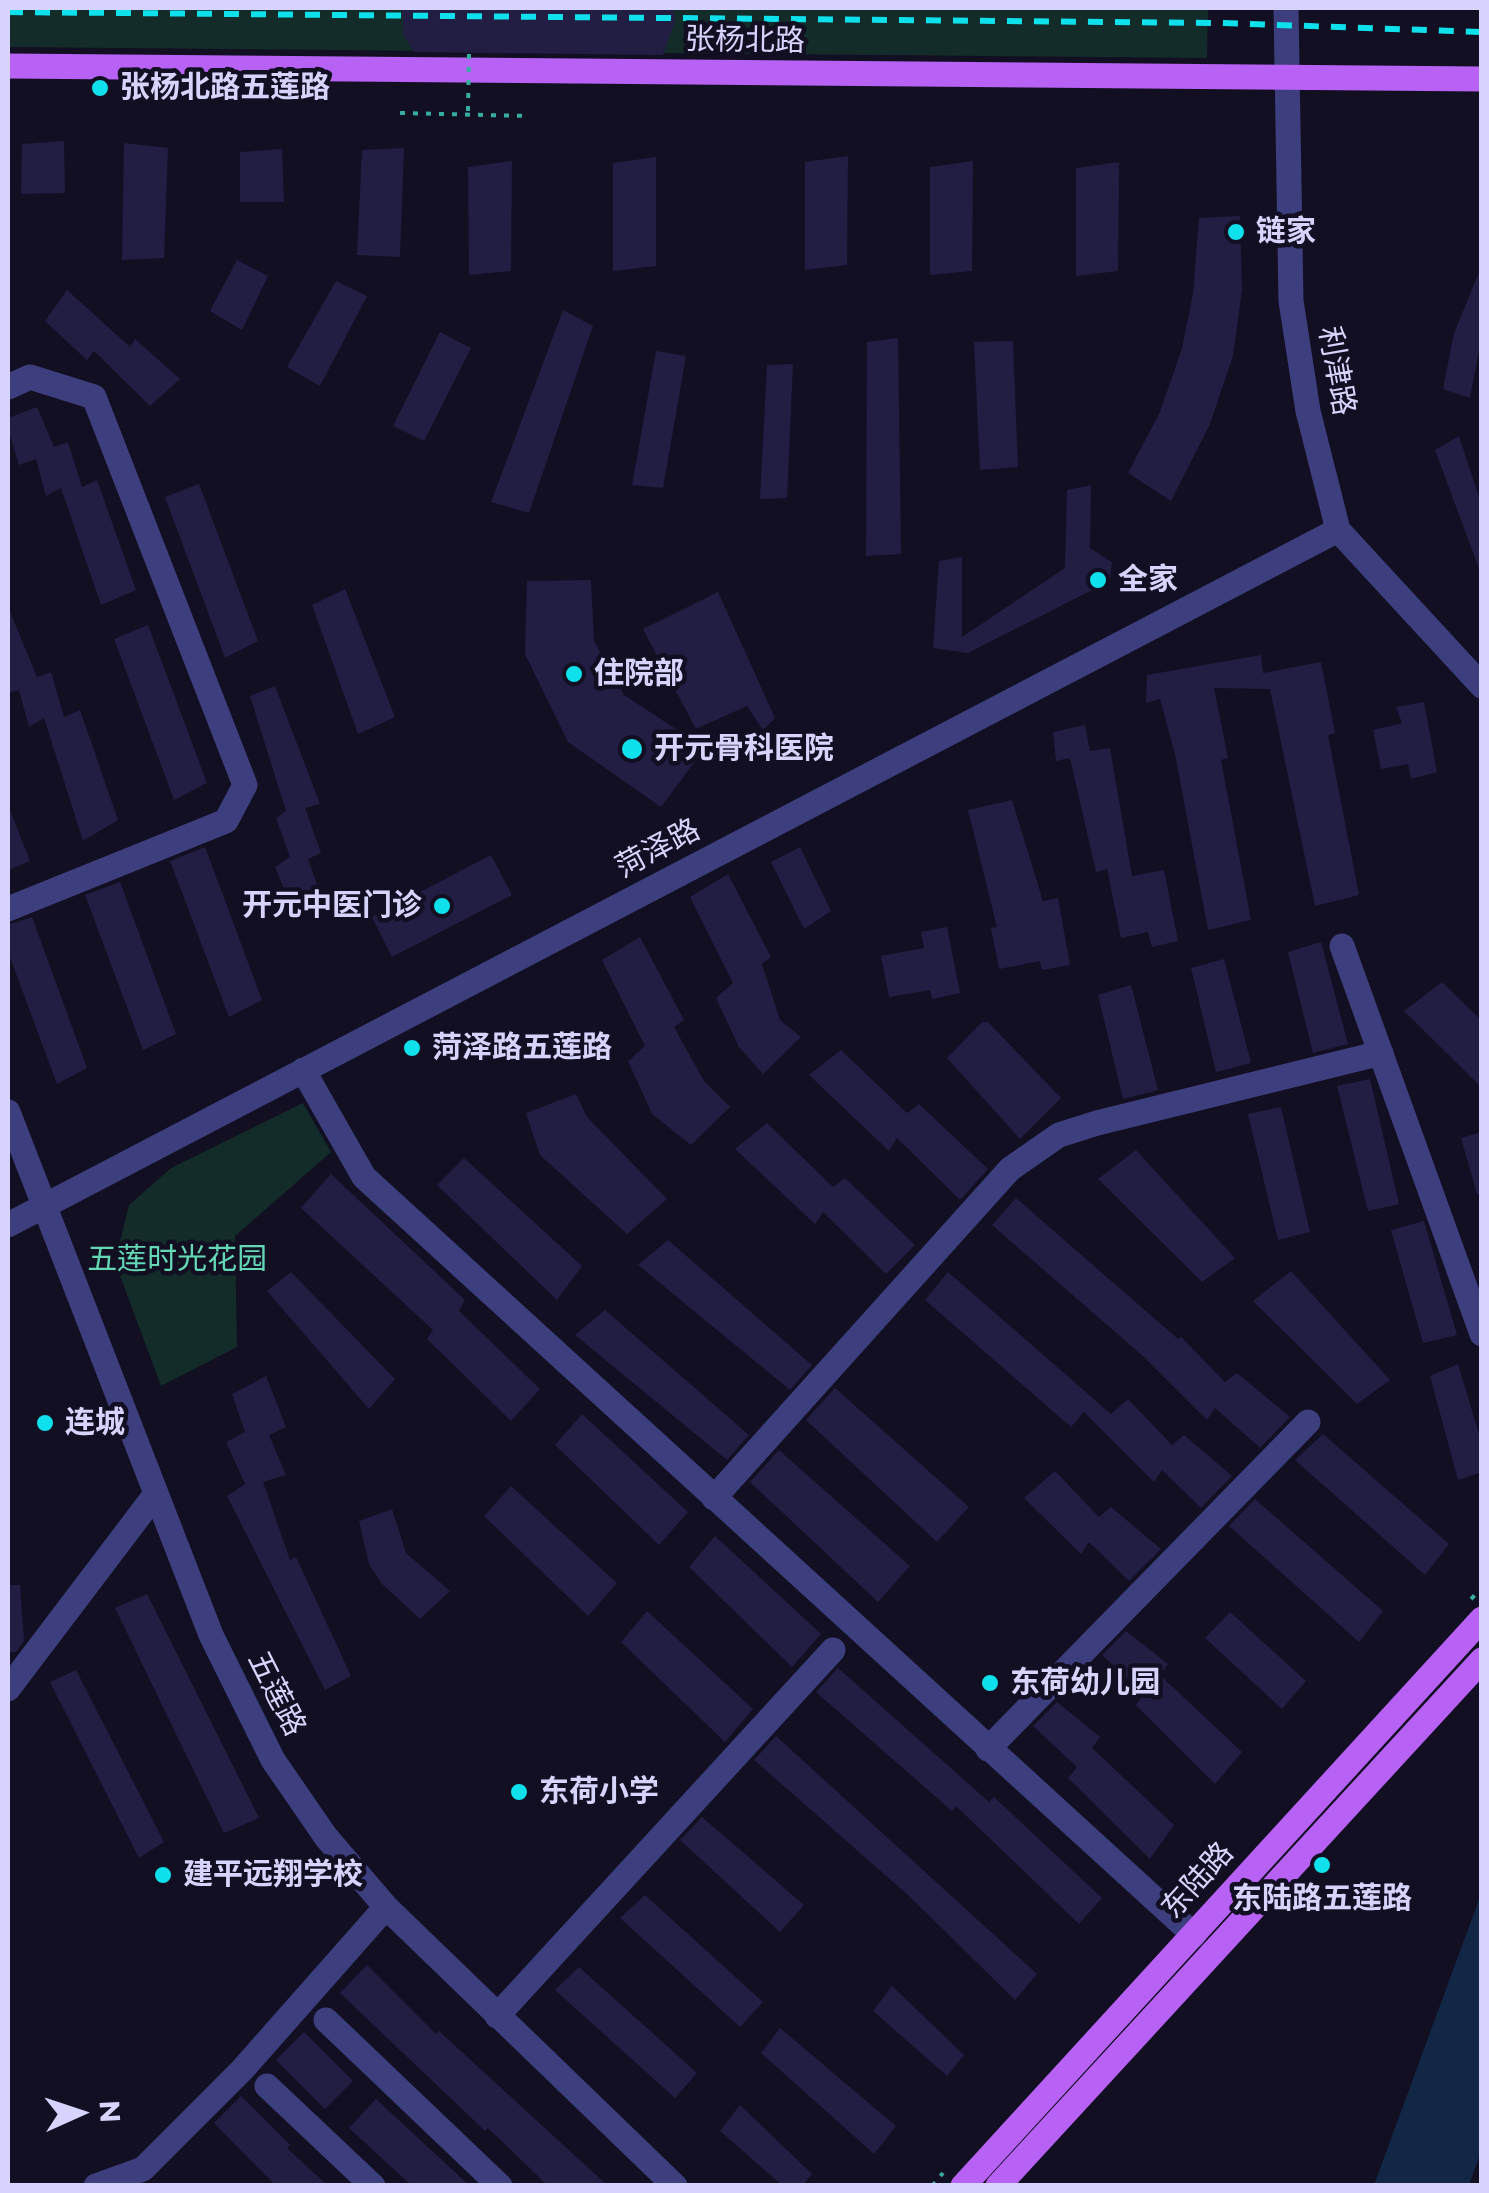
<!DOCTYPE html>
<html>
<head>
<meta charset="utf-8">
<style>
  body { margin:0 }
  #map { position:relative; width:1489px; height:2193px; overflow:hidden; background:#120f22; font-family:Montserrat,sans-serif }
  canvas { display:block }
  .frame { position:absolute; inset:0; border:10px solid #d6d3fc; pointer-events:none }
  .north { position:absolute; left:30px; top:2063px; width:100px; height:100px; -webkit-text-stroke:8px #120f22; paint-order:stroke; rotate:87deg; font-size:28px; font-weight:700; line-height:40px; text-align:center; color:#d6d3fc }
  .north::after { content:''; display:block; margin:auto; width:35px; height:45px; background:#d6d3fc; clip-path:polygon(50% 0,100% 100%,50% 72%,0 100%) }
</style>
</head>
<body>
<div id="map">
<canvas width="1489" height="2193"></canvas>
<div class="frame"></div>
<div class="north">N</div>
</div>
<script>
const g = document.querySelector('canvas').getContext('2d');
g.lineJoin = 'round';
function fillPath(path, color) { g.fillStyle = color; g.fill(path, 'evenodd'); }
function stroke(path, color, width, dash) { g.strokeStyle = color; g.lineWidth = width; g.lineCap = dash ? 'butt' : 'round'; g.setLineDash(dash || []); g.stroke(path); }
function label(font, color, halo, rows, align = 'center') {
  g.font = font + ' Montserrat,"Noto Sans SC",sans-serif'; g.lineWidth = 9; g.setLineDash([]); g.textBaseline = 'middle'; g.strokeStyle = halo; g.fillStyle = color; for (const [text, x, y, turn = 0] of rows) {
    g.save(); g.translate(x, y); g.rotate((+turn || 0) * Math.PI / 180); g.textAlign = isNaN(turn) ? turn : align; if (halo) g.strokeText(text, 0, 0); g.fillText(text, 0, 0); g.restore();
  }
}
const green = new Path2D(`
  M 8,8 L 1208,8 L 1207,58 L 8,47 Z
  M 303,1103 L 331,1152 L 235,1236 L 237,1347 L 161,1386 L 115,1262 L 129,1205 L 171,1168 Z`);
const water = new Path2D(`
  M 1481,1894 L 1481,2152 L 1469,2185 L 1374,2185 Z`);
const building = new Path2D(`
  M 402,8 L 673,8 L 675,20 L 663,55 L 414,52 L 404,36 Z
  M 64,141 L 65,193 L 21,194 L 22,144 Z
  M 124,143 L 168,148 L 164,258 L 122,260 Z
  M 404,148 L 400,257 L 357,255 L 362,150 Z
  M 282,149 L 284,202 L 240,202 L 240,152 Z
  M 848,156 L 847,265 L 805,270 L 805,162 Z
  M 656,157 L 656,266 L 613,271 L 613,163 Z
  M 512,161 L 511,271 L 469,275 L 468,167 Z
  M 973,161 L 972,271 L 930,275 L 930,167 Z
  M 1119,162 L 1118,271 L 1076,276 L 1076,168 Z
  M 1240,216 L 1242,290 L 1233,356 L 1210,424 L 1171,501 L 1128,473 L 1160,412 L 1182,348 L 1193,294 L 1199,218 Z
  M 237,260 L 268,276 L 242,330 L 210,311 Z
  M 1482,265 L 1482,334 L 1470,398 L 1443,389 L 1454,333 Z
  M 336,281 L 367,296 L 320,386 L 287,367 Z
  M 67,290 L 130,347 L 135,339 L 180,379 L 150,406 L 94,351 L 87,360 L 45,321 Z
  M 563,310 L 593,326 L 529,513 L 491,502 Z
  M 440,332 L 471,348 L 424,441 L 393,426 Z
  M 898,338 L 901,554 L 866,556 L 867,342 Z
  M 1013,341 L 1018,467 L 980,470 L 974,342 Z
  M 656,351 L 686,356 L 663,488 L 632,485 Z
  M 793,364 L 787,498 L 760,499 L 767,365 Z
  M 37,407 L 54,447 L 68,442 L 82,487 L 97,480 L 136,590 L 101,605 L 61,488 L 46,496 L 36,459 L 19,465 L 8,429 L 8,418 Z
  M 1459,436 L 1482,506 L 1481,574 L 1435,450 Z
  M 199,484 L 258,641 L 225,658 L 165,497 Z
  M 1091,485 L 1090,548 L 1112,562 L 1110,581 L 968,653 L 933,648 L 939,561 L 962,557 L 962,637 L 1065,568 L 1067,490 Z
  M 591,580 L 594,641 L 624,695 L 705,748 L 661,807 L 568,742 L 525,654 L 527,581 Z
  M 345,589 L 395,717 L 358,734 L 312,605 Z
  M 718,592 L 775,718 L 763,730 L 747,706 L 696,729 L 643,629 Z
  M 8,607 L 37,677 L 51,672 L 64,717 L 80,710 L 118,820 L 83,841 L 44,718 L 29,727 L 19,690 L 8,693 Z
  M 148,625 L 207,783 L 174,800 L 114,639 Z
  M 1261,655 L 1263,673 L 1321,662 L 1335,733 L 1328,735 L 1359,895 L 1315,906 L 1270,689 L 1214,688 L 1228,758 L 1221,760 L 1251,920 L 1208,930 L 1175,754 L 1160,699 L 1146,703 L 1147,675 Z
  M 275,686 L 320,804 L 305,808 L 321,853 L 308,859 L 321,896 L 293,910 L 275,867 L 290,857 L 276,818 L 286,811 L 250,696 Z
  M 1424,702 L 1437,772 L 1411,779 L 1408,764 L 1381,769 L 1373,730 L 1402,723 L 1396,707 Z
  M 1085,725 L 1090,751 L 1110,748 L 1132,876 L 1164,870 L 1178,941 L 1152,947 L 1148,932 L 1121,938 L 1107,869 L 1096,872 L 1070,758 L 1056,761 L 1053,732 Z
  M 1012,800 L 1043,901 L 1058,898 L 1070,965 L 1042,970 L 1040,961 L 999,969 L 991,928 L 997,927 L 968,810 Z
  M 8,805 L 30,861 L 8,870 Z
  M 205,847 L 262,1000 L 229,1017 L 170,861 Z
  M 800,847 L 831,911 L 804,929 L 771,862 Z
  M 491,855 L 512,895 L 392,957 L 372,917 Z
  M 728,874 L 771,957 L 762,964 L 780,1020 L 801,1037 L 763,1074 L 739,1047 L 716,998 L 733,983 L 690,897 Z
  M 120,882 L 176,1034 L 143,1050 L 85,895 Z
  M 32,917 L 87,1068 L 57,1084 L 8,952 L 8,925 Z
  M 947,927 L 960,993 L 932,999 L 930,990 L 889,997 L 881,956 L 924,948 L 921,932 Z
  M 640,937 L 684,1020 L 674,1027 L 704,1081 L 730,1107 L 691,1145 L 652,1114 L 628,1061 L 645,1046 L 602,960 Z
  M 1321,942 L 1348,1044 L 1313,1053 L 1288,952 Z
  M 1224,959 L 1251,1063 L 1216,1072 L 1191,968 Z
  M 1442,982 L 1482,1021 L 1482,1088 L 1404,1011 Z
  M 1131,985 L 1158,1090 L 1123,1099 L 1098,995 Z
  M 982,1022 L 988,1022 L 1061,1098 L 1020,1139 L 947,1058 Z
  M 841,1050 L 907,1113 L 919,1104 L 988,1169 L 960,1200 L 897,1138 L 889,1151 L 809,1075 Z
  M 1370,1079 L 1399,1204 L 1368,1211 L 1337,1086 Z
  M 576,1094 L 587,1117 L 667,1199 L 627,1234 L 540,1155 L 526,1113 Z
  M 1281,1107 L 1310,1232 L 1278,1240 L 1248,1114 Z
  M 767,1123 L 833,1187 L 845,1178 L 915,1245 L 886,1274 L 823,1212 L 815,1224 L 735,1149 Z
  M 1482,1132 L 1482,1194 L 1477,1194 L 1461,1138 Z
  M 1136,1150 L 1235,1258 L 1202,1282 L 1098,1179 Z
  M 464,1158 L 582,1266 L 557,1300 L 437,1185 Z
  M 331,1174 L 465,1300 L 459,1311 L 540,1389 L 511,1421 L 427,1339 L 433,1330 L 301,1208 Z
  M 1016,1198 L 1178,1339 L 1181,1337 L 1225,1382 L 1237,1373 L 1290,1417 L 1260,1448 L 1215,1408 L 1207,1420 L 1144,1357 L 992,1225 Z
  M 1424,1221 L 1457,1335 L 1423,1343 L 1391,1230 Z
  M 668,1240 L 812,1365 L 790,1390 L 638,1265 Z
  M 1291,1271 L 1390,1380 L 1357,1404 L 1253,1301 Z
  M 291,1272 L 395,1379 L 369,1409 L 267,1291 Z
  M 948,1272 L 1111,1414 L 1128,1399 L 1172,1445 L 1184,1435 L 1232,1476 L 1201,1508 L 1162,1470 L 1154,1482 L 1084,1412 L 1071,1427 L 925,1300 Z
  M 605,1310 L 749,1435 L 727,1460 L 575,1335 Z
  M 1458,1364 L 1482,1444 L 1482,1472 L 1458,1480 L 1430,1376 Z
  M 266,1376 L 286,1427 L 269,1435 L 286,1475 L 263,1482 L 290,1560 L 296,1557 L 351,1676 L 325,1690 L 227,1496 L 245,1484 L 226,1442 L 245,1432 L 232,1394 Z
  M 835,1388 L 969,1507 L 937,1542 L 806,1420 Z
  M 582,1414 L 688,1512 L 659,1545 L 555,1445 Z
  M 1323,1434 L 1449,1544 L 1425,1575 L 1295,1460 Z
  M 779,1450 L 910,1566 L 878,1602 L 750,1482 Z
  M 1055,1471 L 1099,1517 L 1111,1507 L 1161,1549 L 1129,1581 L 1089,1542 L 1081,1554 L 1024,1498 Z
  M 511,1486 L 617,1583 L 588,1616 L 484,1516 Z
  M 1255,1499 L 1383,1611 L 1359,1642 L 1229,1526 Z
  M 392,1509 L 406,1553 L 450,1591 L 420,1619 L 382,1584 L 369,1564 L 359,1521 Z
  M 715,1536 L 821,1634 L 792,1667 L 689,1567 Z
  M 8,1585 L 20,1585 L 24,1641 L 16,1652 L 8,1652 Z
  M 147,1594 L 259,1818 L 224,1833 L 115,1608 Z
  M 647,1611 L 753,1709 L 725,1742 L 621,1642 Z
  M 1230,1612 L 1306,1681 L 1282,1709 L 1205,1638 Z
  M 1126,1631 L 1168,1664 L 1160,1675 L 1242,1752 L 1215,1784 L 1136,1705 L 1144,1694 L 1102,1655 Z
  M 838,1668 L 989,1802 L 994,1797 L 1102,1898 L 1079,1924 L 956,1806 L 952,1811 L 816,1692 Z
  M 76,1670 L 164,1842 L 139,1858 L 50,1682 Z
  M 1057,1702 L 1100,1737 L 1092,1748 L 1174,1825 L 1150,1859 L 1068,1778 L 1077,1767 L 1033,1726 Z
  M 776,1736 L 1037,1974 L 1015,2000 L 908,1895 L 754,1760 Z
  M 702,1817 L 804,1905 L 780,1932 L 680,1840 Z
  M 645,1895 L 763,2002 L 740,2027 L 620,1918 Z
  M 367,1965 L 436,2034 L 439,2031 L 608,2186 L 548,2186 L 488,2128 L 485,2131 L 340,1993 Z
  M 579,1967 L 697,2073 L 675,2098 L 555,1990 Z
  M 892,1986 L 964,2055 L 947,2076 L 873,2011 Z
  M 780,2028 L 896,2126 L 874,2154 L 761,2053 Z
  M 304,2032 L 353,2081 L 325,2109 L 276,2060 Z
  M 241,2096 L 290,2145 L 287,2148 L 328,2186 L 276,2186 L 214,2123 Z
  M 376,2099 L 470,2186 L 412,2186 L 349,2128 Z
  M 740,2105 L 812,2174 L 802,2186 L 783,2186 L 720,2131 Z`);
const path = new Path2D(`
  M 400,113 L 528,116
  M 1471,1599 L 1482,1588
  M 932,2186 L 943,2173`);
const minor = new Path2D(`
  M 1286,8 L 1291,301 L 1308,411 L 1338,530 L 1482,686
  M 8,387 L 30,377 L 94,397 L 245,785 L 226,821 L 8,909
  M 1342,946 L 1482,1334
  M 303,1070 L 364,1177 L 1194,1935
  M 8,1112 L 211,1635 L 273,1760 L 326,1837 L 386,1907 L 675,2186
  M 8,1225 L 1338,530
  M 714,1498 L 1010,1169 L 1059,1135 L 1097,1123 L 1381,1053
  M 8,1689 L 155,1495
  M 988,1749 L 1308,1422
  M 497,2016 L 833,1650
  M 326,2020 L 500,2186
  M 267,2086 L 373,2186
  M 96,2186 L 143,2169 L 242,2070 L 386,1907`);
const major = new Path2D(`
  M 8,66 L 1482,79
  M 963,2186 L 1482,1619
  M 998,2186 L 1482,1660`);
const rail = new Path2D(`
  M 8,12 L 1221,23 L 1482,32`);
const pathBridge = new Path2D(`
  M 468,111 L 469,53`);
const markers = [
  [100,88,10,"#0fe1ec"],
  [1236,232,10,"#0fe1ec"],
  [1098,580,10,"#0fe1ec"],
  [574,674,10,"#0fe1ec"],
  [632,749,12,"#0fe1ec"],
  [442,906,10,"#0fe1ec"],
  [412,1048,10,"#0fe1ec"],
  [45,1423,10,"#0fe1ec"],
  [990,1683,10,"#0fe1ec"],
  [519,1792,10,"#0fe1ec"],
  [1322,1865,10,"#0fe1ec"],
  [163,1875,10,"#0fe1ec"]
];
const streetNames = [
  ["张杨北路",745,41,1],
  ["利津路",1336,371,80],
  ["菏泽路",658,849,-28],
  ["五莲路",276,1694,63],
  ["东陆路",1198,1881,-48]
];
const poiNames = [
  ["张杨北路五莲路",120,88],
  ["链家",1256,232],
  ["全家",1118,580],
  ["住院部",594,674],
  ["开元骨科医院",654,749],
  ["开元中医门诊",422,906,"right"],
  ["菏泽路五莲路",432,1048],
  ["连城",65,1423],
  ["东荷幼儿园",1010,1683],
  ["东荷小学",539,1792],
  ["建平远翔学校",183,1875],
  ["东陆路五莲路",1322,1899,"center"]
];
const parkNames = [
  ["五莲时光花园",177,1260]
];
fillPath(green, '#132c2a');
fillPath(water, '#112745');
fillPath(building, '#221d42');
stroke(path, '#36ada0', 4, [5, 8]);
stroke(minor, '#3d3e7e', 25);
stroke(major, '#b762f5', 25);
stroke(rail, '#0fe1ec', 6, [15, 12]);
stroke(pathBridge, '#36ada0', 4, [5, 8]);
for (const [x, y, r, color] of markers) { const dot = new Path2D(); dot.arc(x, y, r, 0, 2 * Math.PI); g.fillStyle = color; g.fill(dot); stroke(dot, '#120f22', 4); }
label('30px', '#d6d3fc', '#120f22', streetNames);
label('bold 30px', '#d6d3fc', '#120f22', poiNames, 'left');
label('30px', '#64d8b5', '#120f22', parkNames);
</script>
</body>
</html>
